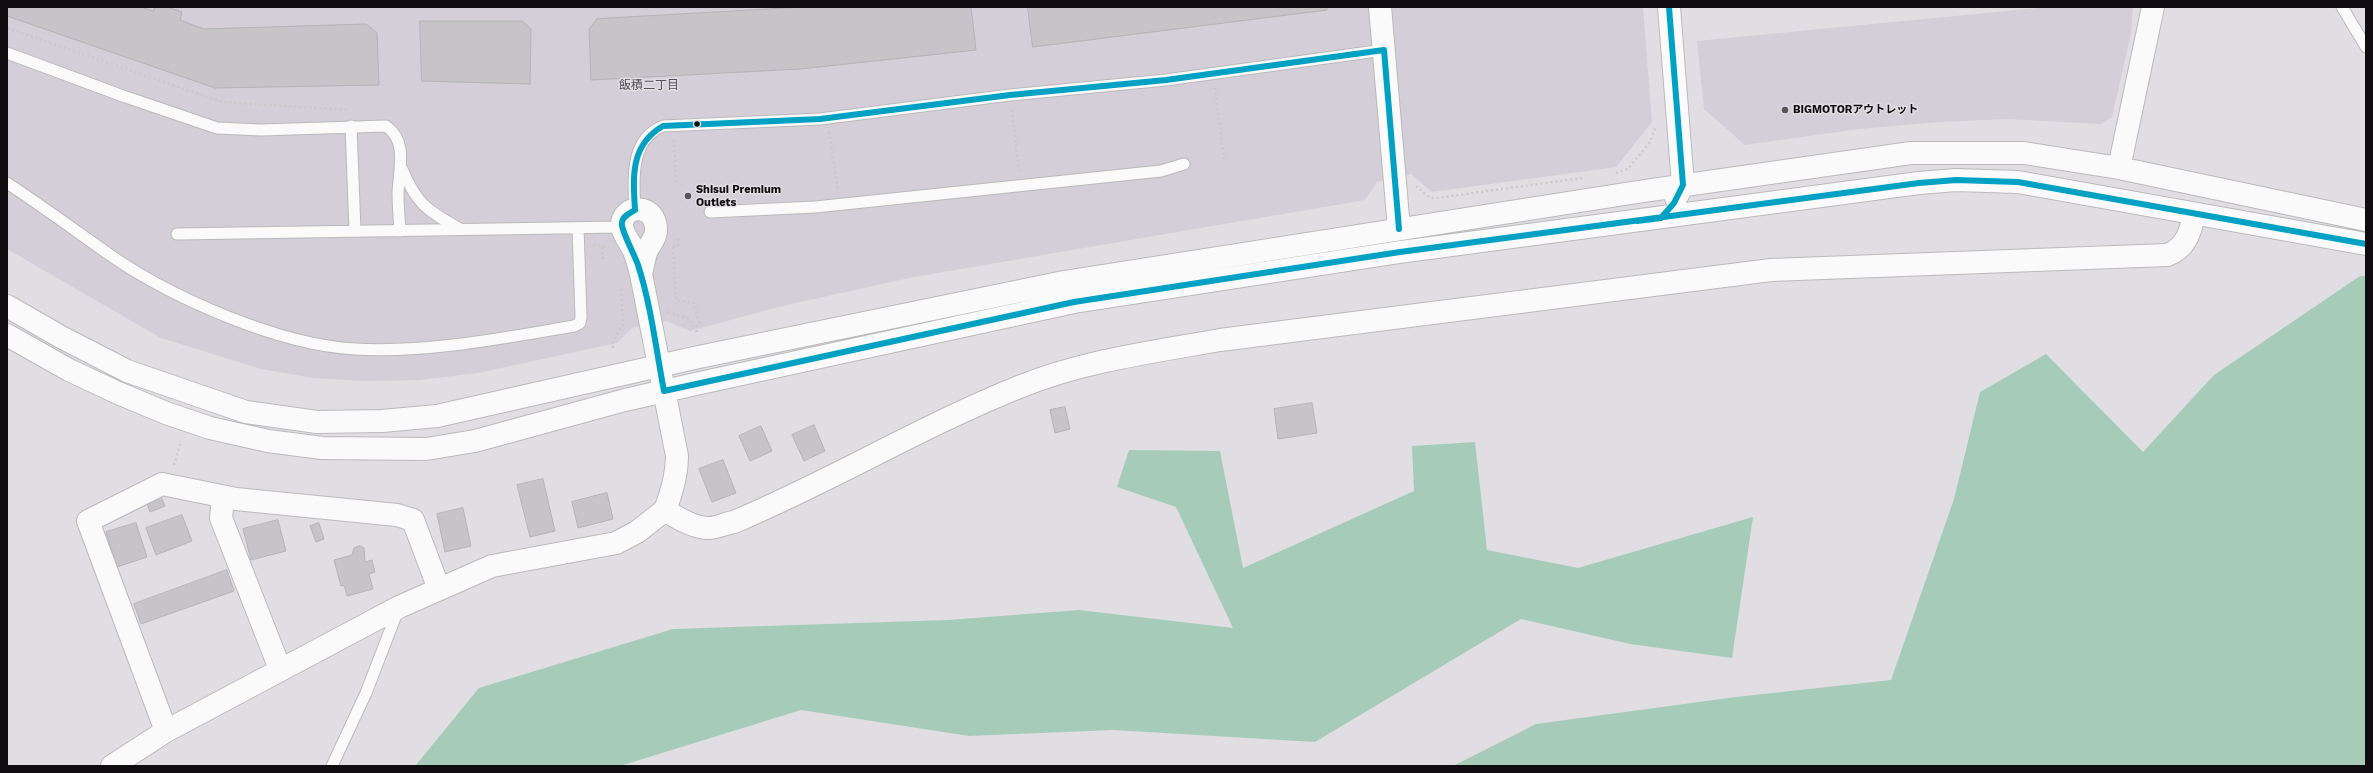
<!DOCTYPE html>
<html>
<head>
<meta charset="utf-8">
<style>
  body { margin:0 }
  #map { position:relative; width:2373px; height:773px; overflow:hidden; background:#e0dee2; font-family:"Work Sans",sans-serif }
  canvas { display:block }
  .frame { position:absolute; inset:0; border:8px solid #0f0d0f; pointer-events:none }
</style>
</head>
<body>
<div id="map">
<canvas width="2373" height="773"></canvas>
<div class="frame"></div>
</div>
<script>
const g = document.querySelector('canvas').getContext('2d');
g.lineJoin = 'round';
function fillPath(path, color) { g.fillStyle = color; g.fill(path, 'evenodd'); }
function stroke(path, color, width, dash) { g.strokeStyle = color; g.lineWidth = width; g.lineCap = dash ? 'butt' : 'round'; g.setLineDash(dash || []); g.stroke(path); }
function label(font, color, halo, rows, align = 'center') {
  g.font = font + ' "Work Sans","Noto Sans JP",sans-serif'; g.lineWidth = 3; g.setLineDash([]); g.textBaseline = 'middle'; g.strokeStyle = halo; g.fillStyle = color; for (const [text, x, y, turn = 0] of rows) {
    g.save(); g.translate(x, y); g.rotate((+turn || 0) * Math.PI / 180); g.textAlign = isNaN(turn) ? turn : align; if (halo) g.strokeText(text, 0, 0); g.fillText(text, 0, 0); g.restore();
  }
}
const built = new Path2D(`
  M 7,7 L 1643,7 L 1652,122 L 1616,167 L 1432,192 L 1411,174 L 1377,182 L 1365,200 L 914,277 L 782,306 L 690,331 L 666,321 L 650,324 L 632,328 L 617,343 L 478,373 L 419,380 L 364,381 L 313,378 L 261,369 L 161,338 L 7,249 Z
  M 2048,7 L 2133,7 L 2131,33 L 2112,117 L 2101,124 L 2006,119 L 1940,122 L 1859,129 L 1745,145 L 1704,109 L 1697,41 Z`);
const forest = new Path2D(`
  M 2360,276 L 2366,276 L 2366,766 L 1453,766 L 1536,724 L 1736,697 L 1891,680 L 1954,499 L 1980,392 L 2046,354 L 2143,452 L 2214,375 Z
  M 1475,442 L 1487,550 L 1578,568 L 1753,517 L 1732,658 L 1630,644 L 1521,619 L 1315,742 L 1113,730 L 969,736 L 801,710 L 620,766 L 415,766 L 479,688 L 673,629 L 948,620 L 1079,610 L 1233,628 L 1176,507 L 1117,487 L 1129,450 L 1220,451 L 1243,568 L 1414,491 L 1412,446 Z`);
const building = new Path2D(`
  M 7,7 L 141,7 L 153,11 L 155,7 L 167,7 L 182,12 L 180,20 L 204,29 L 366,24 L 377,33 L 379,85 L 215,88 L 7,16 Z
  M 803,7 L 971,7 L 976,50 L 800,69 L 591,80 L 589,29 L 597,19 Z
  M 1028,7 L 1327,7 L 1327,10 L 1033,47 Z
  M 420,21 L 522,21 L 531,29 L 530,84 L 422,81 Z
  M 1312,403 L 1317,433 L 1278,439 L 1274,409 Z
  M 1065,407 L 1070,429 L 1055,433 L 1050,410 Z
  M 814,425 L 825,451 L 804,461 L 792,435 Z
  M 761,426 L 772,451 L 750,461 L 739,436 Z
  M 723,460 L 736,493 L 712,502 L 699,469 Z
  M 543,479 L 555,531 L 530,537 L 517,485 Z
  M 607,493 L 613,519 L 578,528 L 572,502 Z
  M 161,496 L 165,506 L 150,512 L 146,501 Z
  M 463,508 L 471,546 L 445,552 L 437,514 Z
  M 182,515 L 192,541 L 156,555 L 146,528 Z
  M 278,520 L 286,551 L 251,560 L 243,529 Z
  M 136,523 L 147,557 L 117,567 L 106,532 Z
  M 319,523 L 324,539 L 316,542 L 310,526 Z
  M 360,546 L 364,548 L 365,562 L 372,560 L 375,572 L 369,574 L 373,589 L 347,596 L 344,585 L 341,586 L 334,560 L 352,555 L 354,548 Z
  M 227,570 L 234,591 L 141,624 L 134,604 Z`);
const path = new Path2D(`
  M 7,28 L 222,102 L 349,110
  M 1215,88 L 1224,159
  M 1012,110 L 1019,171
  M 829,132 L 838,190
  M 674,140 L 676,185
  M 1616,173 L 1628,169 L 1650,142 L 1656,126
  M 1416,186 L 1430,198 L 1437,198 L 1582,178
  M 594,244 L 594,245 L 609,247
  M 673,246 L 678,246 L 678,238
  M 602,247 L 603,260
  M 673,247 L 676,300 L 694,303 L 699,323 L 696,327 L 697,334
  M 668,312 L 690,319 L 691,325 L 696,327
  M 613,348 L 612,344 L 623,324 L 621,286
  M 174,465 L 181,441`);
const lane = new Path2D(`
  M 2342,7 L 2366,47
  M 7,53 L 123,96 L 217,128 L 261,130 L 386,126 C 408,141 399,169 398,193 C 398,205 399,218 400,231
  M 351,126 L 355,231
  M 402,169 C 417,205 428,211 460,229
  M 7,183 C 42,206 76,231 110,255 C 172,298 279,345 355,349 C 428,353 503,338 574,326 L 580,323 L 581,317 L 578,228
  M 635,210 C 633,180 630,139 663,126 L 820,119 L 1010,95 L 1166,80 L 1384,50
  M 710,212 L 815,207 L 1161,171 L 1184,164
  M 177,234 L 622,227
  M 332,766 L 366,693 L 398,610`);
const street = new Path2D(`
  M 223,497 L 221,518 L 280,669
  M 166,731 L 88,521 L 162,484 L 236,499 L 397,515 L 413,520 L 439,589
  M 112,766 L 166,731 L 399,607 L 492,566 L 616,543 L 637,532 L 665,510 C 677,518 694,528 709,528 C 717,528 726,523 734,522 C 831,481 922,426 1019,387 C 1083,361 1152,352 1220,340 L 1771,270 L 2167,255 C 2185,249 2191,232 2194,214`);
const secondary = new Path2D(`
  M 1380,7 L 1399,229
  M 1669,7 L 1683,185 L 1676,198
  M 2119,168 L 2153,7
  M 641,274 C 643,266 644,258 647,250 C 650,244 656,238 656,231 C 657,202 621,204 622,226 C 623,235 630,242 634,251 C 637,258 639,267 641,274 L 677,456 C 677,475 672,492 665,510
  M 7,306 L 61,337 L 127,371 L 246,412 L 317,422 L 382,421 L 437,416 L 694,358 L 1064,282 L 1644,191 L 1911,153 L 2024,153 L 2119,168 L 2366,220
  M 7,335 L 69,370 L 118,393 L 166,413 L 210,428 L 268,441 L 322,448 L 426,449 L 475,441 L 625,400 L 700,383 L 1074,302 L 1400,252 L 1919,183 L 1956,180 L 2018,182 L 2366,244`);
const bus1 = new Path2D(`
  M 1384,50 L 1399,229
  M 635,210 C 633,177 630,145 663,126 L 820,119 L 1010,95 L 1166,80 L 1384,50
  M 635,210 C 630,213 623,216 622,222 C 620,229 635,255 638,265 C 651,305 656,349 664,391
  M 1637,221 L 1661,218 L 1674,203 L 1683,185 L 1669,7
  M 664,391 L 1074,302 L 1400,252 L 1919,183 L 1956,180 L 2018,182 L 2366,244`);
const markers = [
  [1785,110,4,"#585659"],
  [697,124,3.5,"#0f0d0f"],
  [688,196,4,"#585659"]
];
const poiNames = [
  ["BIGMOTORアウトレット",1793,110],
  ["Shisui Premium",696,190],
  ["Outlets",696,203]
];
const neighbourhoodNames = [
  ["飯積二丁目",649,85]
];
fillPath(built, '#d3ced7');
fillPath(forest, '#a7cbb9');
fillPath(building, '#c6c4c8');
stroke(building, '#b4b3b6', 1);
stroke(lane, '#bbb9bc', 13);
stroke(street, '#bbb9bc', 24);
stroke(secondary, '#bbb9bc', 24);
stroke(path, '#c9c9c9', 2.5, [2, 3]);
stroke(lane, '#fafafb', 11);
stroke(street, '#fafafb', 22);
stroke(secondary, '#fafafb', 22);
stroke(bus1, '#01a1c4', 6);
for (const [x, y, r, color] of markers) { const dot = new Path2D(); dot.arc(x, y, r, 0, 2 * Math.PI); g.fillStyle = color; g.fill(dot); stroke(dot, '#e0dde3', 1.5); }
label('bold 11px', '#0f0d0f', '#e0dde3', poiNames, 'left');
label('12px', '#555257', '#e0dde3', neighbourhoodNames);
</script>
</body>
</html>
